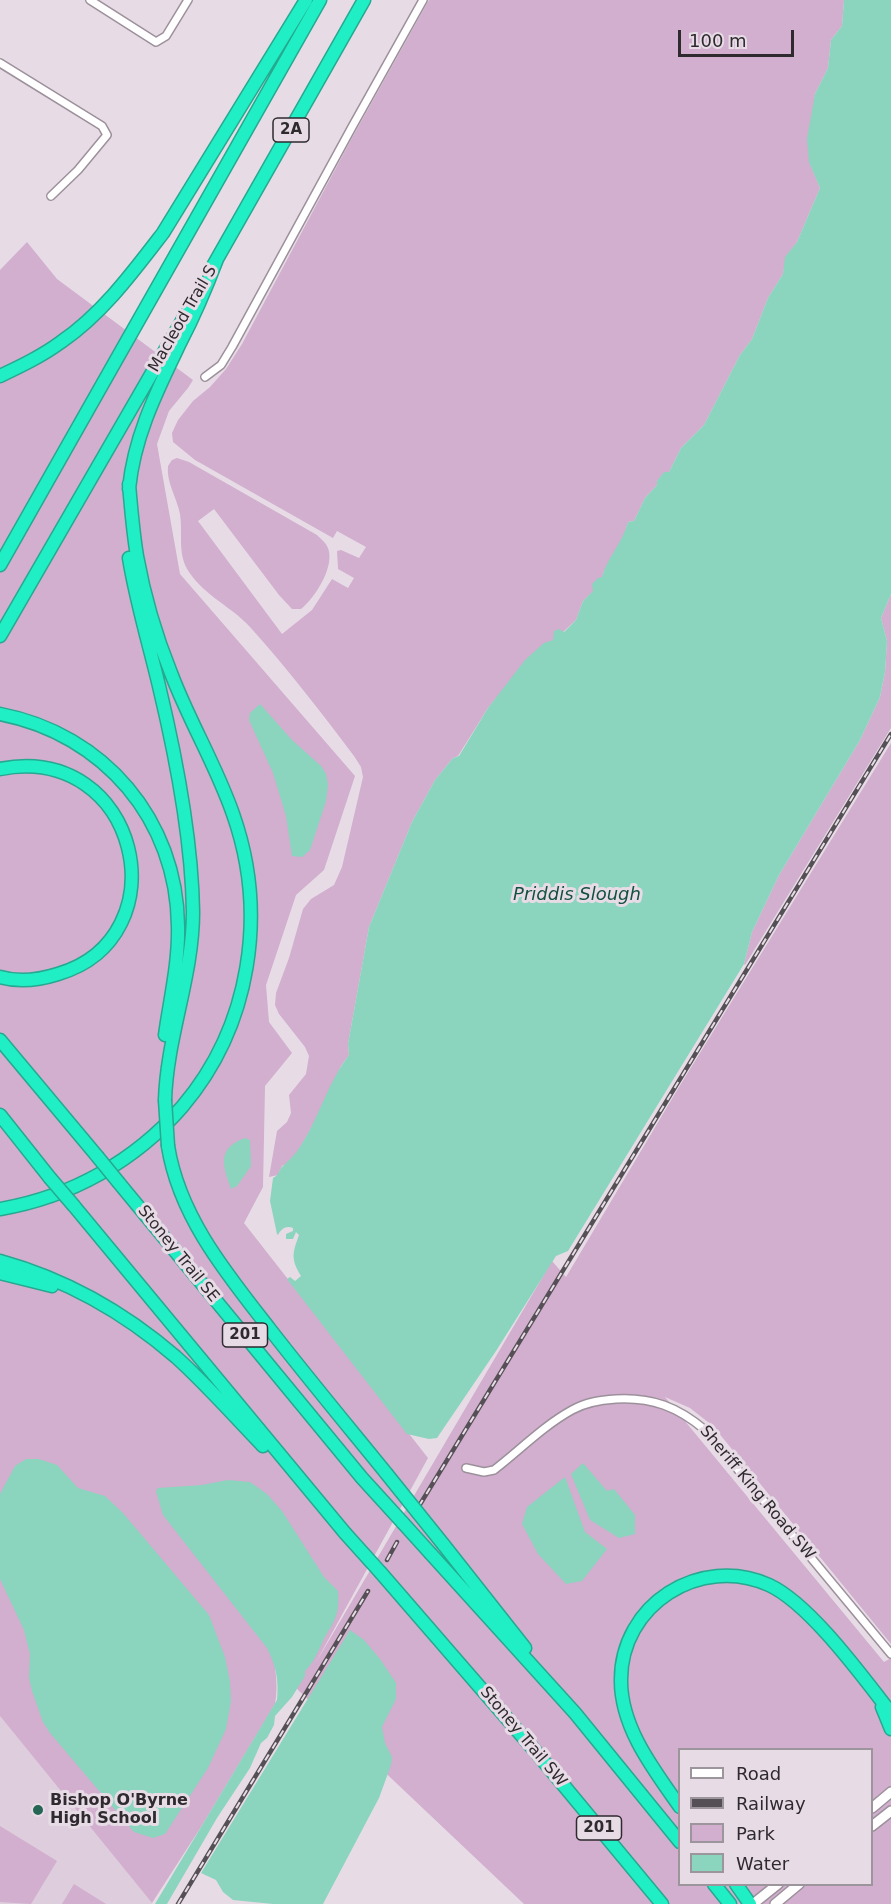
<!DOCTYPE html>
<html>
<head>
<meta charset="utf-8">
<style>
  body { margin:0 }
  #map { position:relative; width:891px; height:1904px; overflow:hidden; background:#e7dce6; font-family:"DejaVu Sans",sans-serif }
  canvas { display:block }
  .legend { position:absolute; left:678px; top:1748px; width:195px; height:138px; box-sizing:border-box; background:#e7dce6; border:2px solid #9d959c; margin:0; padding:8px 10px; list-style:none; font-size:18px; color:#2e2a2e }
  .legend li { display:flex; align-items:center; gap:12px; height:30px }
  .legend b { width:30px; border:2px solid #9d959c }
  .scale { position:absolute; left:678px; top:30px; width:116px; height:27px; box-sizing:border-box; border:3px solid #2e2a2e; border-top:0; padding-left:8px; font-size:18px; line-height:21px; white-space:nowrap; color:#2e2a2e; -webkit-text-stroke:4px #e7dce6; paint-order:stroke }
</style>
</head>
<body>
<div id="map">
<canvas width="891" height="1904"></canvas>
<ul class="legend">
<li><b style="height:8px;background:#fff"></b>Road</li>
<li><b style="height:8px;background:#555055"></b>Railway</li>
<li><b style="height:16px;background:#d2aecf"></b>Park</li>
<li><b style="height:16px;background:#8bd4be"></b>Water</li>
</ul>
<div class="scale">100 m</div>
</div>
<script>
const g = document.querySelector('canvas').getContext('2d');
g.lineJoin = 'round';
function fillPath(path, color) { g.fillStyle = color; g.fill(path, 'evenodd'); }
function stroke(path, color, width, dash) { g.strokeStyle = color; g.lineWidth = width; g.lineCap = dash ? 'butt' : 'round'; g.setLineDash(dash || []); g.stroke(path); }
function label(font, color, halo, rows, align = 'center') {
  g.font = font + ' "DejaVu Sans",sans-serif'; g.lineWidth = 6; g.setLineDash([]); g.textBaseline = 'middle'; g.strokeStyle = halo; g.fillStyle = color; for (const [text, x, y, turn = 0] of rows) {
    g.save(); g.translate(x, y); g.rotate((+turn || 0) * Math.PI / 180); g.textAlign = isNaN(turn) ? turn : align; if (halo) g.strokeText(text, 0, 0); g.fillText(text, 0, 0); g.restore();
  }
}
const built = new Path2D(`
  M 0,1716 L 152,1903 L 152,1904 L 0,1904 Z`);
const green = new Path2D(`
  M 429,0 L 844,0 L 842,26 L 831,40 L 828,68 L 815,94 L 809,161 L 820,188 L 797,242 L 786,257 L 783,274 L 768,298 L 752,339 L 740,355 L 704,425 L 681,448 L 669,472 L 664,473 L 657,481 L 657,485 L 645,498 L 634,521 L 628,522 L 624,536 L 604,571 L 602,578 L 594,591 L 583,601 L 576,620 L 510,681 L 488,708 L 458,756 L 453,758 L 435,780 L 412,822 L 369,927 L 348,1044 L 349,1055 L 341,1066 L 321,1110 L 299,1150 L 288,1163 L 282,1166 L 278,1175 L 269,1177 L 277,1131 L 287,1122 L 291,1113 L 289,1095 L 306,1074 L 309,1056 L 305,1047 L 279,1014 L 275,1005 L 276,993 L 289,958 L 303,909 L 311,899 L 334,885 L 342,867 L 363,777 L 361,767 L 354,756 C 321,712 287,668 250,627 C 232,607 205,596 189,572 C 177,554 183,535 180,514 C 177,498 166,482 168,466 L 172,460 L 177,458 L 189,462 L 317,535 C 320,538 325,542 327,546 C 337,564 315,598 301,609 L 292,609 L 279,595 L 214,509 L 198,521 L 282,634 L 312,610 L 332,579 L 348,588 L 354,578 L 338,569 L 337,551 L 341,550 L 359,558 L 366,547 L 337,531 L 333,538 L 195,460 L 173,442 L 172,433 L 178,420 L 193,401 L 210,387 L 226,369 L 242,344 L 352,138 Z
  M 27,242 L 57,279 L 193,380 L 188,388 L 169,411 L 157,444 L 180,574 L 355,776 L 324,870 L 296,895 L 266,985 L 269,1022 L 292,1053 L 265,1086 L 263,1187 L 244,1223 L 428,1458 L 315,1664 L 552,1261 L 566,1277 L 679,1087 L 891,743 L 891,1644 L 713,1426 L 690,1408 L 665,1397 L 884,1662 L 891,1658 L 891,1904 L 524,1904 L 299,1691 L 274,1660 C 276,1675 278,1688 275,1704 L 201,1827 L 152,1903 L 0,1716 L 0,270 ZM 680,1750 L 872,1750 L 872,1884 L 680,1884 Z
  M 891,594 L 891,728 L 745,965 L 744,964 L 752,932 L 779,875 L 860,740 L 880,697 L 885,672 L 887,641 L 881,618 Z
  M 0,1826 L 57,1861 L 31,1904 L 0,1902 Z
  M 74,1884 L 106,1904 L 62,1904 Z`);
const water = new Path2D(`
  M 844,0 L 891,0 L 891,594 L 881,618 L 887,641 L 885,672 L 880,697 L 860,740 L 779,875 L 752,932 L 744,964 L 568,1251 L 556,1256 L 496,1351 L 437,1438 L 429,1439 L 407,1434 L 287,1279 L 290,1277 L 295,1281 L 301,1276 C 290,1258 293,1252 299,1235 L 296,1232 L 293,1239 L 286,1239 L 286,1234 L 293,1231 L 293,1228 C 286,1225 281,1229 278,1235 L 277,1234 L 270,1201 L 273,1178 C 279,1175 278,1172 282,1167 C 288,1161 295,1155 300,1147 C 319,1118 328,1082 349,1055 L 348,1044 L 369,927 L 412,822 L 435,780 L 453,758 L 459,756 L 488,708 L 525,660 L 544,643 L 553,640 L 554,631 L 559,629 L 564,632 L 576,620 L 583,601 L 593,591 L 592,584 L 598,578 L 602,577 C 607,558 623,542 628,522 L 634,521 L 645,498 L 657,485 L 657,481 L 664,472 L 669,472 L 681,448 L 704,425 L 740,355 L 752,339 L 768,298 L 783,274 L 785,257 L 797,242 L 820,188 L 809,162 L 807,139 L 815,94 L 828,68 L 831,40 L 842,26 Z
  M 260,704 L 292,740 L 321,766 L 326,774 L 328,785 L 326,801 L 310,850 L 302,857 L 292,856 L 286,816 L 273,773 L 249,720 L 250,713 Z
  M 245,1138 L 250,1140 L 251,1166 L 237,1186 L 231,1189 C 223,1165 216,1149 245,1138 Z
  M 26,1459 L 39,1459 L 57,1465 L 78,1488 L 105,1496 L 123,1513 L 209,1615 L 225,1657 L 230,1682 L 231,1701 L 226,1729 L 208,1768 L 165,1834 L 153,1838 L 134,1832 L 50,1733 L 43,1722 L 32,1691 L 29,1678 L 30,1654 L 24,1630 L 0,1579 L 0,1494 L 15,1466 Z
  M 583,1463 L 607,1491 L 614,1489 L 635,1515 L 635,1534 L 619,1538 L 590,1520 L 571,1474 Z
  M 565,1477 L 585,1532 L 607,1549 L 582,1581 L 566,1584 L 538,1554 L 522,1524 L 527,1507 Z
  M 228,1480 L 250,1482 L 267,1494 L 282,1511 L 324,1577 L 338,1591 C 340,1618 333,1621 322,1643 C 317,1654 313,1663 305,1671 L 305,1676 L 292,1697 L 275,1716 L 274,1725 L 267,1738 L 261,1743 L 250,1768 L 217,1818 L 167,1904 L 155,1904 L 277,1700 C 279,1680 276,1666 267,1648 L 163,1515 L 156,1491 L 158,1488 L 202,1485 Z
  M 350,1630 L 364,1640 L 380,1659 L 396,1683 L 396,1699 L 382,1727 L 385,1743 L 392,1757 L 391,1765 L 379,1798 L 323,1904 L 273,1904 L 233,1900 L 223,1892 L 216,1880 L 201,1873 Z`);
const street = new Path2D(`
  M 90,0 L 156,42 L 166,36 L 188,0
  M 0,63 L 102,126 L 107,135 L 78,170 L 51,196
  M 205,377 L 221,365 L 232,347 L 352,127 L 423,0
  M 466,1468 L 484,1472 L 494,1470 C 520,1450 543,1426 572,1410 C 586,1402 600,1400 616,1399 C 652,1397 678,1407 705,1430 L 891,1654`);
const secondary = new Path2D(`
  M 872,1808 L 891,1792
  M 872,1826 L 891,1811
  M 753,1904 L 778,1884
  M 775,1904 L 799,1884`);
const highway = new Path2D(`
  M 213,266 L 364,0
  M 0,376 C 21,366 42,356 61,342 C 102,314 133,272 163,233 L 306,0
  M 129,489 C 134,436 157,391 180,343 C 194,316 206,288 217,259
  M 129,558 C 136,601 149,644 159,686 C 176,757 192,839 193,912 C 193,976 167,1036 165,1100
  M 0,565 L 320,0
  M 0,636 L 190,307
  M 0,714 C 104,734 177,820 178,926 C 179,963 170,999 165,1035
  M 0,769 C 139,742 183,937 58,974 C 39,980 20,983 0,977
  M 0,1040 L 97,1156
  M 0,1115 L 50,1178
  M 168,1146 C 179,1216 226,1273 269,1328 C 307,1377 347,1425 386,1473
  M 119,1183 L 362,1478 L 403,1523
  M 74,1206 L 345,1533
  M 0,1209 C 71,1197 135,1161 182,1107 C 251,1026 268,913 233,814 C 216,765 189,721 171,673 C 156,636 144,595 137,556 C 133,532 131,508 129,484
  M 0,1261 C 65,1279 125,1313 176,1357 C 207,1385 234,1416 263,1446
  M 0,1273 L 52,1286
  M 443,1544 L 525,1648
  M 431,1554 L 575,1713 L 680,1842
  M 381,1573 L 536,1752 L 662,1904
  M 882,1707 L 891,1729
  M 680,1807 C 654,1770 621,1728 621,1681 C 620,1605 700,1554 769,1585 C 810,1604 862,1676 891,1713
  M 714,1884 L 730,1904
  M 736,1884 L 750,1904`);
const rail = new Path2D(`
  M 419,1506 L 891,734
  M 387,1560 L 397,1542
  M 178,1904 L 368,1591`);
const highwayBridge = new Path2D(`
  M 165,1100 L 168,1146
  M 97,1156 L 119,1183
  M 50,1178 L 74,1206
  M 386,1473 L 443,1544
  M 403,1523 L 431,1554
  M 345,1533 L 381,1573`);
const markers = [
  [38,1810,6,"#246555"]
];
const shields = [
  [291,130,36],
  [245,1335,45],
  [599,1828,45]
];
const shieldNames = [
  ["2A",291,130],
  ["201",245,1335],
  ["201",599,1828]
];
const streetNames = [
  ["Macleod Trail S",183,319,-60],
  ["Stoney Trail SE",178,1254,51],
  ["Sheriff King Road SW",757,1493,50],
  ["Stoney Trail SW",523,1737,50]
];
const poiNames = [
  ["Bishop O'Byrne",50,1801],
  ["High School",50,1819]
];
const waterNames = [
  ["Priddis Slough",577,895]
];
fillPath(built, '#decddc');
fillPath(green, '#d2aecf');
fillPath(water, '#8bd4be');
stroke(street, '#9c919b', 10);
stroke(secondary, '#9c919b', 12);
stroke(highway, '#25a990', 15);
stroke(street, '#fff', 7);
stroke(secondary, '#fff', 9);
stroke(highway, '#20eec4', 12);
stroke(rail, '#555055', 4.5);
stroke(rail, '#e7dce6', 2, [7]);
stroke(highwayBridge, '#25a990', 15, []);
stroke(highwayBridge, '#20eec4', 12);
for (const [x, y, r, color] of markers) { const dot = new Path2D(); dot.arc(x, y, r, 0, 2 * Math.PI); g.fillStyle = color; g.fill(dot); stroke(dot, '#e7dce6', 2); }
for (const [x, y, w] of shields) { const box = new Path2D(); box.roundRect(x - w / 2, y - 12, w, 24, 4.5); g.fillStyle = '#e7dce6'; g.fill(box); stroke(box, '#2e2a2e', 1.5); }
label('bold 15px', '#2e2a2e', null, shieldNames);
label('16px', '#2e2a2e', '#e7dce6', streetNames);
label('bold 16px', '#2e2a2e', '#e7dce6', poiNames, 'left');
label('italic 18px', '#135042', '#e7dce6', waterNames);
</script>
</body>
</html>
